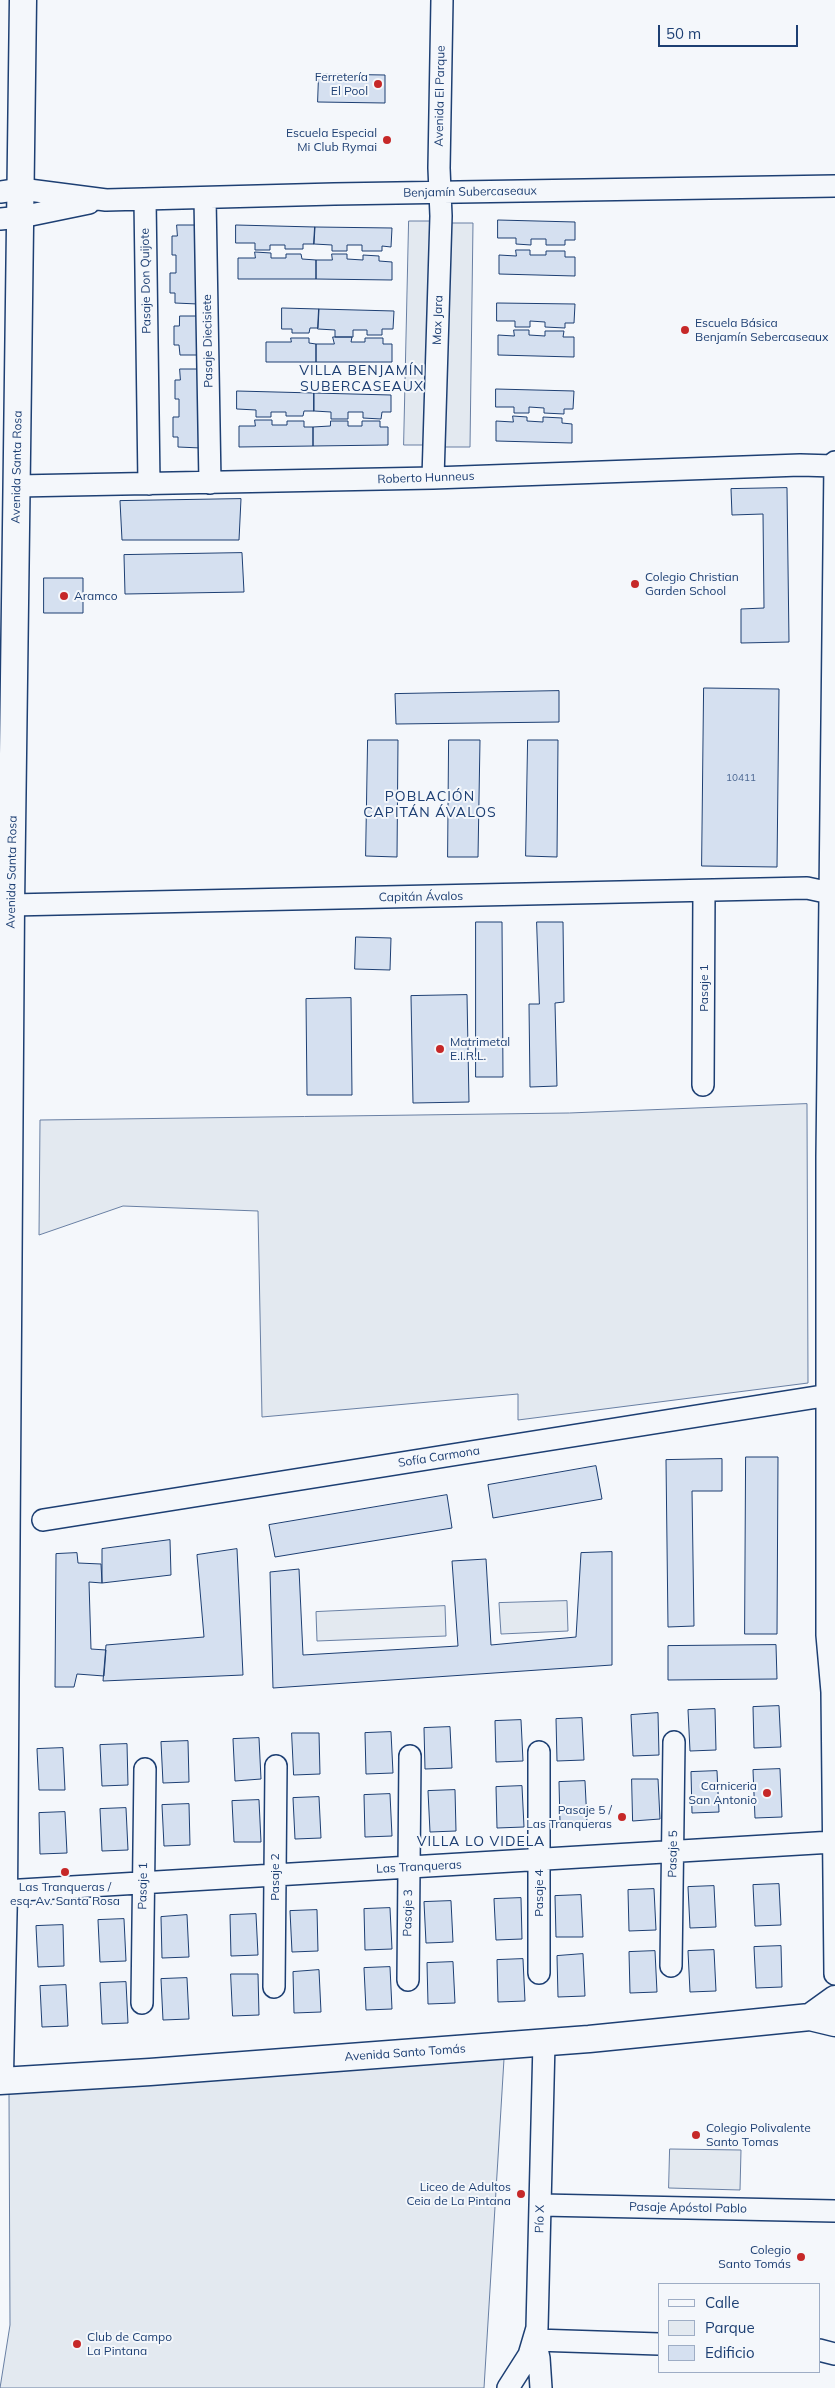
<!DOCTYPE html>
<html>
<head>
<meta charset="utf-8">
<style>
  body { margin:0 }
  #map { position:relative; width:835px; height:2388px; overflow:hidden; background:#f4f7fb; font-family:Mulish,sans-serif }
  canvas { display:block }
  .legend { position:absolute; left:658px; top:2283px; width:162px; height:90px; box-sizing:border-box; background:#f4f7fb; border:1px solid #9eadc5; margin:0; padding:6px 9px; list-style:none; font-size:15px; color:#1d3f73 }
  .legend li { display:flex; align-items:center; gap:10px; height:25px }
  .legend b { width:25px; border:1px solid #9eadc5 }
  .scale { position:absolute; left:658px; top:25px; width:140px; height:22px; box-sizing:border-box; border:2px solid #1d3f73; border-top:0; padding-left:6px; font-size:15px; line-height:18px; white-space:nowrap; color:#1d3f73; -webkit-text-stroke:4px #f4f7fb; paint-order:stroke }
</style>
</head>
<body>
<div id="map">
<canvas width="835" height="2388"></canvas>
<ul class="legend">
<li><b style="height:6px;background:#f4f7fb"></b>Calle</li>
<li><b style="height:14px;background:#e3e9f0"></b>Parque</li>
<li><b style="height:14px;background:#d5e0f0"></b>Edificio</li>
</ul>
<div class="scale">50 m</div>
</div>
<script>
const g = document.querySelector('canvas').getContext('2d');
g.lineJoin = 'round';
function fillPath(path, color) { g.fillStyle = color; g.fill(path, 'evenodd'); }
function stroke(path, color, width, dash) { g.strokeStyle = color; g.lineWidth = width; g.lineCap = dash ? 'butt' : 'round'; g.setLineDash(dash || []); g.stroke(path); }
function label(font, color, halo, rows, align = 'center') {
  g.font = font + ' Mulish,sans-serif'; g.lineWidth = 4; g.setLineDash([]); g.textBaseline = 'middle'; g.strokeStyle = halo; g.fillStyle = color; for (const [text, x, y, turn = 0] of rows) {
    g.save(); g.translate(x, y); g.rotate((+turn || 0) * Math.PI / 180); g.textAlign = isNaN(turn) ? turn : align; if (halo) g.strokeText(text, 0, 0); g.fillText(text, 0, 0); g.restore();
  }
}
const green = new Path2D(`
  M 409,221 L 435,221 L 426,445 L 404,445 Z
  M 451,223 L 473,223 L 470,447 L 444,447 Z
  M 807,1104 L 808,1383 L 518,1420 L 518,1394 L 262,1417 L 258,1211 L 123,1206 L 39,1235 L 40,1120 L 569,1113 Z
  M 567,1601 L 568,1631 L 501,1634 L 499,1603 Z
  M 445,1606 L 446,1636 L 317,1641 L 316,1612 Z
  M 504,2059 L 484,2388 L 0,2388 L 10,2325 L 9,2092 Z
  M 670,2149 L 741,2150 L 740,2190 L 669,2188 Z`);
const building = new Path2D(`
  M 319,74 L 385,75 L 385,103 L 318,102 Z
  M 498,220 L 575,222 L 575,240 L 565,240 L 565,245 L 546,245 L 546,239 L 531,239 L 531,245 L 516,244 L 516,238 L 498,238 Z
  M 177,225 L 199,225 L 198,304 L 175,303 L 175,293 L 170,293 L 170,273 L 176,273 L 176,255 L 172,255 L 172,236 L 177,236 Z
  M 236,225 L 315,227 L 314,244 L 303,244 L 303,249 L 285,249 L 285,245 L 270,245 L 270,250 L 255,250 L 255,243 L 236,243 Z
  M 315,227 L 392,228 L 391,247 L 382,246 L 382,251 L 362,251 L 362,245 L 347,245 L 347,251 L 332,251 L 332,245 L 314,244 Z
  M 516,250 L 530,250 L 530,255 L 546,255 L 546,251 L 565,251 L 565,257 L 575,257 L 575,276 L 499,274 L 499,255 L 516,256 Z
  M 255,252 L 271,253 L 271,258 L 286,258 L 286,254 L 301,254 L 302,259 L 316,260 L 316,279 L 238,279 L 238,258 L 255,258 Z
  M 332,254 L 347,254 L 347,259 L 363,260 L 363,255 L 379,256 L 379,261 L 392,262 L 392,280 L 316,279 L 316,260 L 332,260 Z
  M 497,303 L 575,304 L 574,323 L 565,323 L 565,328 L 545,327 L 545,322 L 530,321 L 530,327 L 515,327 L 515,321 L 497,321 Z
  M 282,308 L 319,309 L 318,328 L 310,328 L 309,333 L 292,333 L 292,329 L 282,329 Z
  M 319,309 L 394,311 L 393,329 L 382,329 L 382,335 L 367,335 L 367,330 L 353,330 L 353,337 L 335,337 L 335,330 L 318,329 Z
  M 180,316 L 200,316 L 200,355 L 180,355 L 179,345 L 174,345 L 174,326 L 179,326 Z
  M 514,330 L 529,330 L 529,335 L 545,336 L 545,331 L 564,331 L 563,337 L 574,337 L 574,357 L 498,355 L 498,335 L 514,336 Z
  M 333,337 L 352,337 L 351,342 L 365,342 L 365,338 L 383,338 L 383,344 L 392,344 L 392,362 L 316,362 L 316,344 L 334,344 Z
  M 291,338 L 309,338 L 309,343 L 316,344 L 316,362 L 266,362 L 266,342 L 291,342 Z
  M 180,369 L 202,369 L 201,448 L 178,447 L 178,437 L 173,437 L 173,417 L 179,417 L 179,399 L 175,399 L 175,380 L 180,380 Z
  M 496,389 L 574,391 L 573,409 L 564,409 L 564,414 L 544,413 L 544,408 L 529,407 L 529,413 L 514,413 L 514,407 L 496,407 Z
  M 237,391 L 314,393 L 314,411 L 304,411 L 303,416 L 286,416 L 286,412 L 271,412 L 271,417 L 256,417 L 256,410 L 237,409 Z
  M 314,393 L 391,395 L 391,412 L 382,412 L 381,419 L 363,418 L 363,412 L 348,412 L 348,419 L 331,419 L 331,412 L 314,411 Z
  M 513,416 L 527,417 L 527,421 L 543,422 L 543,417 L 562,418 L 562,423 L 572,424 L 572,443 L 496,441 L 496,421 L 513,422 Z
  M 255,420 L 272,420 L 272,425 L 287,425 L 287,421 L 304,421 L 304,427 L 313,427 L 313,446 L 239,447 L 239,426 L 255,426 Z
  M 331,421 L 348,421 L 348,426 L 362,426 L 362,421 L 380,421 L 380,427 L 388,427 L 388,445 L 313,446 L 313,427 L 330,426 Z
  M 787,488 L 789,642 L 741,643 L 741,609 L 764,608 L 763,514 L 732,515 L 731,489 Z
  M 241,499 L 239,540 L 122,540 L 120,501 Z
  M 242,553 L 244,592 L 125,594 L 124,555 Z
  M 44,578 L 83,578 L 83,613 L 44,613 Z
  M 704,688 L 779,689 L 777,867 L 702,866 Z
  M 559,691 L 559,722 L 396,724 L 395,694 Z
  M 368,740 L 398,740 L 397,857 L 366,856 Z
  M 449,740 L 480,740 L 478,857 L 448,857 Z
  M 528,740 L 558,740 L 557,857 L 526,856 Z
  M 476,922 L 502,922 L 503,1077 L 476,1077 Z
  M 537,922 L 563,922 L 564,1002 L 555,1003 L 557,1086 L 530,1087 L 529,1004 L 539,1004 Z
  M 356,937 L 391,938 L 390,970 L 355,969 Z
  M 467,995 L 469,1102 L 413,1103 L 411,996 Z
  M 351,998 L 352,1095 L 307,1095 L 306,999 Z
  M 746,1457 L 778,1457 L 777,1634 L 745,1634 Z
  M 722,1459 L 722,1491 L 692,1491 L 694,1626 L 668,1627 L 666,1460 Z
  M 596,1466 L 602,1499 L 493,1518 L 488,1485 Z
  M 447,1495 L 452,1528 L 275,1557 L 269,1525 Z
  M 170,1540 L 171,1575 L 102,1583 L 102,1549 Z
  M 237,1549 L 243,1675 L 103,1681 L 106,1645 L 204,1637 L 197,1555 Z
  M 612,1552 L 612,1665 L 273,1688 L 270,1572 L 299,1569 L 303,1655 L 458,1646 L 452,1561 L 486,1559 L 491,1645 L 576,1637 L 581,1553 Z
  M 77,1553 L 78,1563 L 101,1564 L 102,1583 L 89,1582 L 91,1649 L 106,1650 L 104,1676 L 77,1674 L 74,1687 L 55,1687 L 56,1554 Z
  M 776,1645 L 777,1679 L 668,1680 L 668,1646 Z
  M 779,1706 L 781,1747 L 754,1748 L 753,1707 Z
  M 715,1709 L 716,1750 L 690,1751 L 688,1710 Z
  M 658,1713 L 659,1755 L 633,1756 L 631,1715 Z
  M 582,1718 L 584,1760 L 557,1761 L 556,1719 Z
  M 521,1720 L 523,1761 L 496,1762 L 495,1721 Z
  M 450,1727 L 452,1768 L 425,1769 L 424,1728 Z
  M 391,1732 L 393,1773 L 366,1774 L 365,1733 Z
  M 292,1733 L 319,1733 L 320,1774 L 294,1775 Z
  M 259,1738 L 261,1779 L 235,1781 L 233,1739 Z
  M 188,1741 L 189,1782 L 163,1783 L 161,1742 Z
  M 127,1744 L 128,1785 L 102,1786 L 100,1745 Z
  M 63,1748 L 65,1790 L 39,1790 L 37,1749 Z
  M 780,1769 L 782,1817 L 755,1818 L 753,1770 Z
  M 717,1771 L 719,1812 L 692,1813 L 691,1772 Z
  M 632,1779 L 658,1779 L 660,1819 L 633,1821 Z
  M 585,1781 L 587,1822 L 560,1823 L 559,1782 Z
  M 522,1786 L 524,1827 L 497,1828 L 496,1787 Z
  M 455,1790 L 456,1831 L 430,1832 L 428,1791 Z
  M 390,1794 L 392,1836 L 365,1837 L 364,1795 Z
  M 319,1797 L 321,1838 L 295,1839 L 293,1798 Z
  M 259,1800 L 261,1842 L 234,1842 L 232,1801 Z
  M 189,1804 L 190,1845 L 164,1846 L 162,1805 Z
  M 126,1808 L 128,1850 L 102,1851 L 100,1809 Z
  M 65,1812 L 67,1853 L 40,1854 L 39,1813 Z
  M 779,1884 L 781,1925 L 755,1926 L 753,1885 Z
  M 714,1886 L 716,1927 L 690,1928 L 688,1887 Z
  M 654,1889 L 656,1930 L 629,1931 L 628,1890 Z
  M 581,1895 L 583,1937 L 556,1937 L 555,1896 Z
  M 521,1898 L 522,1939 L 496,1940 L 494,1899 Z
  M 451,1901 L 453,1942 L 426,1943 L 424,1902 Z
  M 390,1908 L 392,1949 L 365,1950 L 364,1909 Z
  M 317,1910 L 318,1951 L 292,1952 L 290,1911 Z
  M 256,1914 L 258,1955 L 231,1956 L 230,1915 Z
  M 187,1915 L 189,1957 L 162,1958 L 161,1917 Z
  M 124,1919 L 126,1961 L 100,1962 L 98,1920 Z
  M 63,1925 L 64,1966 L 38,1967 L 36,1926 Z
  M 781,1946 L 782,1987 L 756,1988 L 754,1947 Z
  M 714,1950 L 716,1991 L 690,1992 L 688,1951 Z
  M 655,1951 L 657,1992 L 630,1993 L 629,1952 Z
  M 583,1954 L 585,1996 L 558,1997 L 557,1956 Z
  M 523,1959 L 525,2001 L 498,2002 L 497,1960 Z
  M 453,1962 L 455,2003 L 428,2004 L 427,1963 Z
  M 390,1967 L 392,2009 L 366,2010 L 364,1968 Z
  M 319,1970 L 321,2012 L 294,2013 L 293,1972 Z
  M 231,1974 L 258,1974 L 259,2015 L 233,2016 Z
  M 187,1978 L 189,2019 L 163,2020 L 161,1979 Z
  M 126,1982 L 128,2023 L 102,2024 L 100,1983 Z
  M 66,1985 L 68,2026 L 42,2027 L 40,1986 Z`);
const minor = new Path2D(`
  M 0,192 L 21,189 L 106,200 L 334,194 L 835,186
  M 205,198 L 210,483
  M 145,199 L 149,484
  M 0,219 L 21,217 L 89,203
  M 835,462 L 827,1156 L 827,1635 L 832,1692 L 835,1974
  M 433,478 L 441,216 L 439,168 L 442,0
  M 17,486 L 433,478 L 800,465 L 835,466
  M 11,905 L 807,888 L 835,894
  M 703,1085 L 704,891
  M 43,1520 L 835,1394
  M 4,1891 L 833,1842
  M 671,1966 L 674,1742
  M 539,1973 L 539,1752
  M 408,1980 L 410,1756
  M 274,1987 L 276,1766
  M 142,2003 L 145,1769
  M 541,2205 L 835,2211
  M 535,2340 L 659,2344
  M 535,2340 L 539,2358 L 541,2388
  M 819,2350 L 835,2354
  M 508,2388 L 529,2355 L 537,2328 L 544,2042`);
const major = new Path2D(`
  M 810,2017 L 835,1999
  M 0,2073 L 4,1891 L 11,905 L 23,0
  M 0,2081 L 150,2072 L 589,2039 L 810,2017 L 835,2023`);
const markers = [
  [378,84,5,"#c62828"],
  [387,140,5,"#c62828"],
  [685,330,5,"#c62828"],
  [635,584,5,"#c62828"],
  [64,596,5,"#c62828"],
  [440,1049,5,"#c62828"],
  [767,1793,5,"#c62828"],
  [622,1817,5,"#c62828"],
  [65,1872,5,"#c62828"],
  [696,2135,5,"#c62828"],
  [521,2194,5,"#c62828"],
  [801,2257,5,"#c62828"],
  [77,2344,5,"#c62828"]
];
const numberNames = [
  ["10411",741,778]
];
const poiNames = [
  ["Ferretería",368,77],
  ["El Pool",368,91],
  ["Escuela Especial",377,133],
  ["Mi Club Rymai",377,147],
  ["Escuela Básica",695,323,"left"],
  ["Benjamín Sebercaseaux",695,337,"left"],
  ["Colegio Christian",645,577,"left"],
  ["Garden School",645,591,"left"],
  ["Aramco",74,596,"left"],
  ["Matrimetal",450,1042,"left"],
  ["E.I.R.L.",450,1056,"left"],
  ["Carniceria",757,1786],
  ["San Antonio",757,1800],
  ["Pasaje 5 /",612,1810],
  ["Las Tranqueras",612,1824],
  ["Las Tranqueras /",65,1887,"center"],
  ["esq. Av. Santa Rosa",65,1901,"center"],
  ["Colegio Polivalente",706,2128,"left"],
  ["Santo Tomas",706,2142,"left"],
  ["Liceo de Adultos",511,2187],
  ["Ceia de La Pintana",511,2201],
  ["Colegio",791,2250],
  ["Santo Tomás",791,2264],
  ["Club de Campo",87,2337,"left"],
  ["La Pintana",87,2351,"left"]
];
const streetNames = [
  ["Avenida El Parque",440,96,-89],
  ["Benjamín Subercaseaux",470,192,-1],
  ["Pasaje Don Quijote",146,281,-91],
  ["Max Jara",438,320,-88],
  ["Pasaje Diecisiete",208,341,-91],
  ["Avenida Santa Rosa",17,467,-89],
  ["Roberto Hunneus",426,478,-2],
  ["Avenida Santa Rosa",12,872,-89],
  ["Capitán Ávalos",421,897,-1],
  ["Pasaje 1",704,988,-90],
  ["Sofía Carmona",439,1457,-9],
  ["Pasaje 5",673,1854,-89],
  ["Las Tranqueras",419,1867,-3],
  ["Pasaje 2",275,1877,-90],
  ["Pasaje 1",143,1886,-89],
  ["Pasaje 4",539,1893,-90],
  ["Pasaje 3",408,1913,-89],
  ["Avenida Santo Tomás",405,2053,-4],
  ["Pasaje Apóstol Pablo",688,2208,1],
  ["Pío X",540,2219,-89]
];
const neighbourhoodNames = [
  ["VILLA BENJAMÍN",362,371],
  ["SUBERCASEAUX",362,387],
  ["POBLACIÓN",430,797],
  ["CAPITÁN ÁVALOS",430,813],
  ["VILLA LO VIDELA",481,1842]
];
fillPath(green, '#e3e9f0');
stroke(green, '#687fa3', 1);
fillPath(building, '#d5e0f0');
stroke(building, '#1d3f73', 1);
stroke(minor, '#1d3f73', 24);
stroke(major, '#1d3f73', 29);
stroke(minor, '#f4f7fb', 21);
stroke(major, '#f4f7fb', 26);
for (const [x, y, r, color] of markers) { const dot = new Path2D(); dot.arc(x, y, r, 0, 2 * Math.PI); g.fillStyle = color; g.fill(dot); stroke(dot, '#f4f7fb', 2); }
label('10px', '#4b6792', null, numberNames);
label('12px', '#1d3f73', '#f4f7fb', poiNames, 'right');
label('12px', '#1d3f73', '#f4f7fb', streetNames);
g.letterSpacing = '1px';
label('14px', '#1d3f73', '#f4f7fb', neighbourhoodNames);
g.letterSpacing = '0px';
</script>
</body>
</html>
